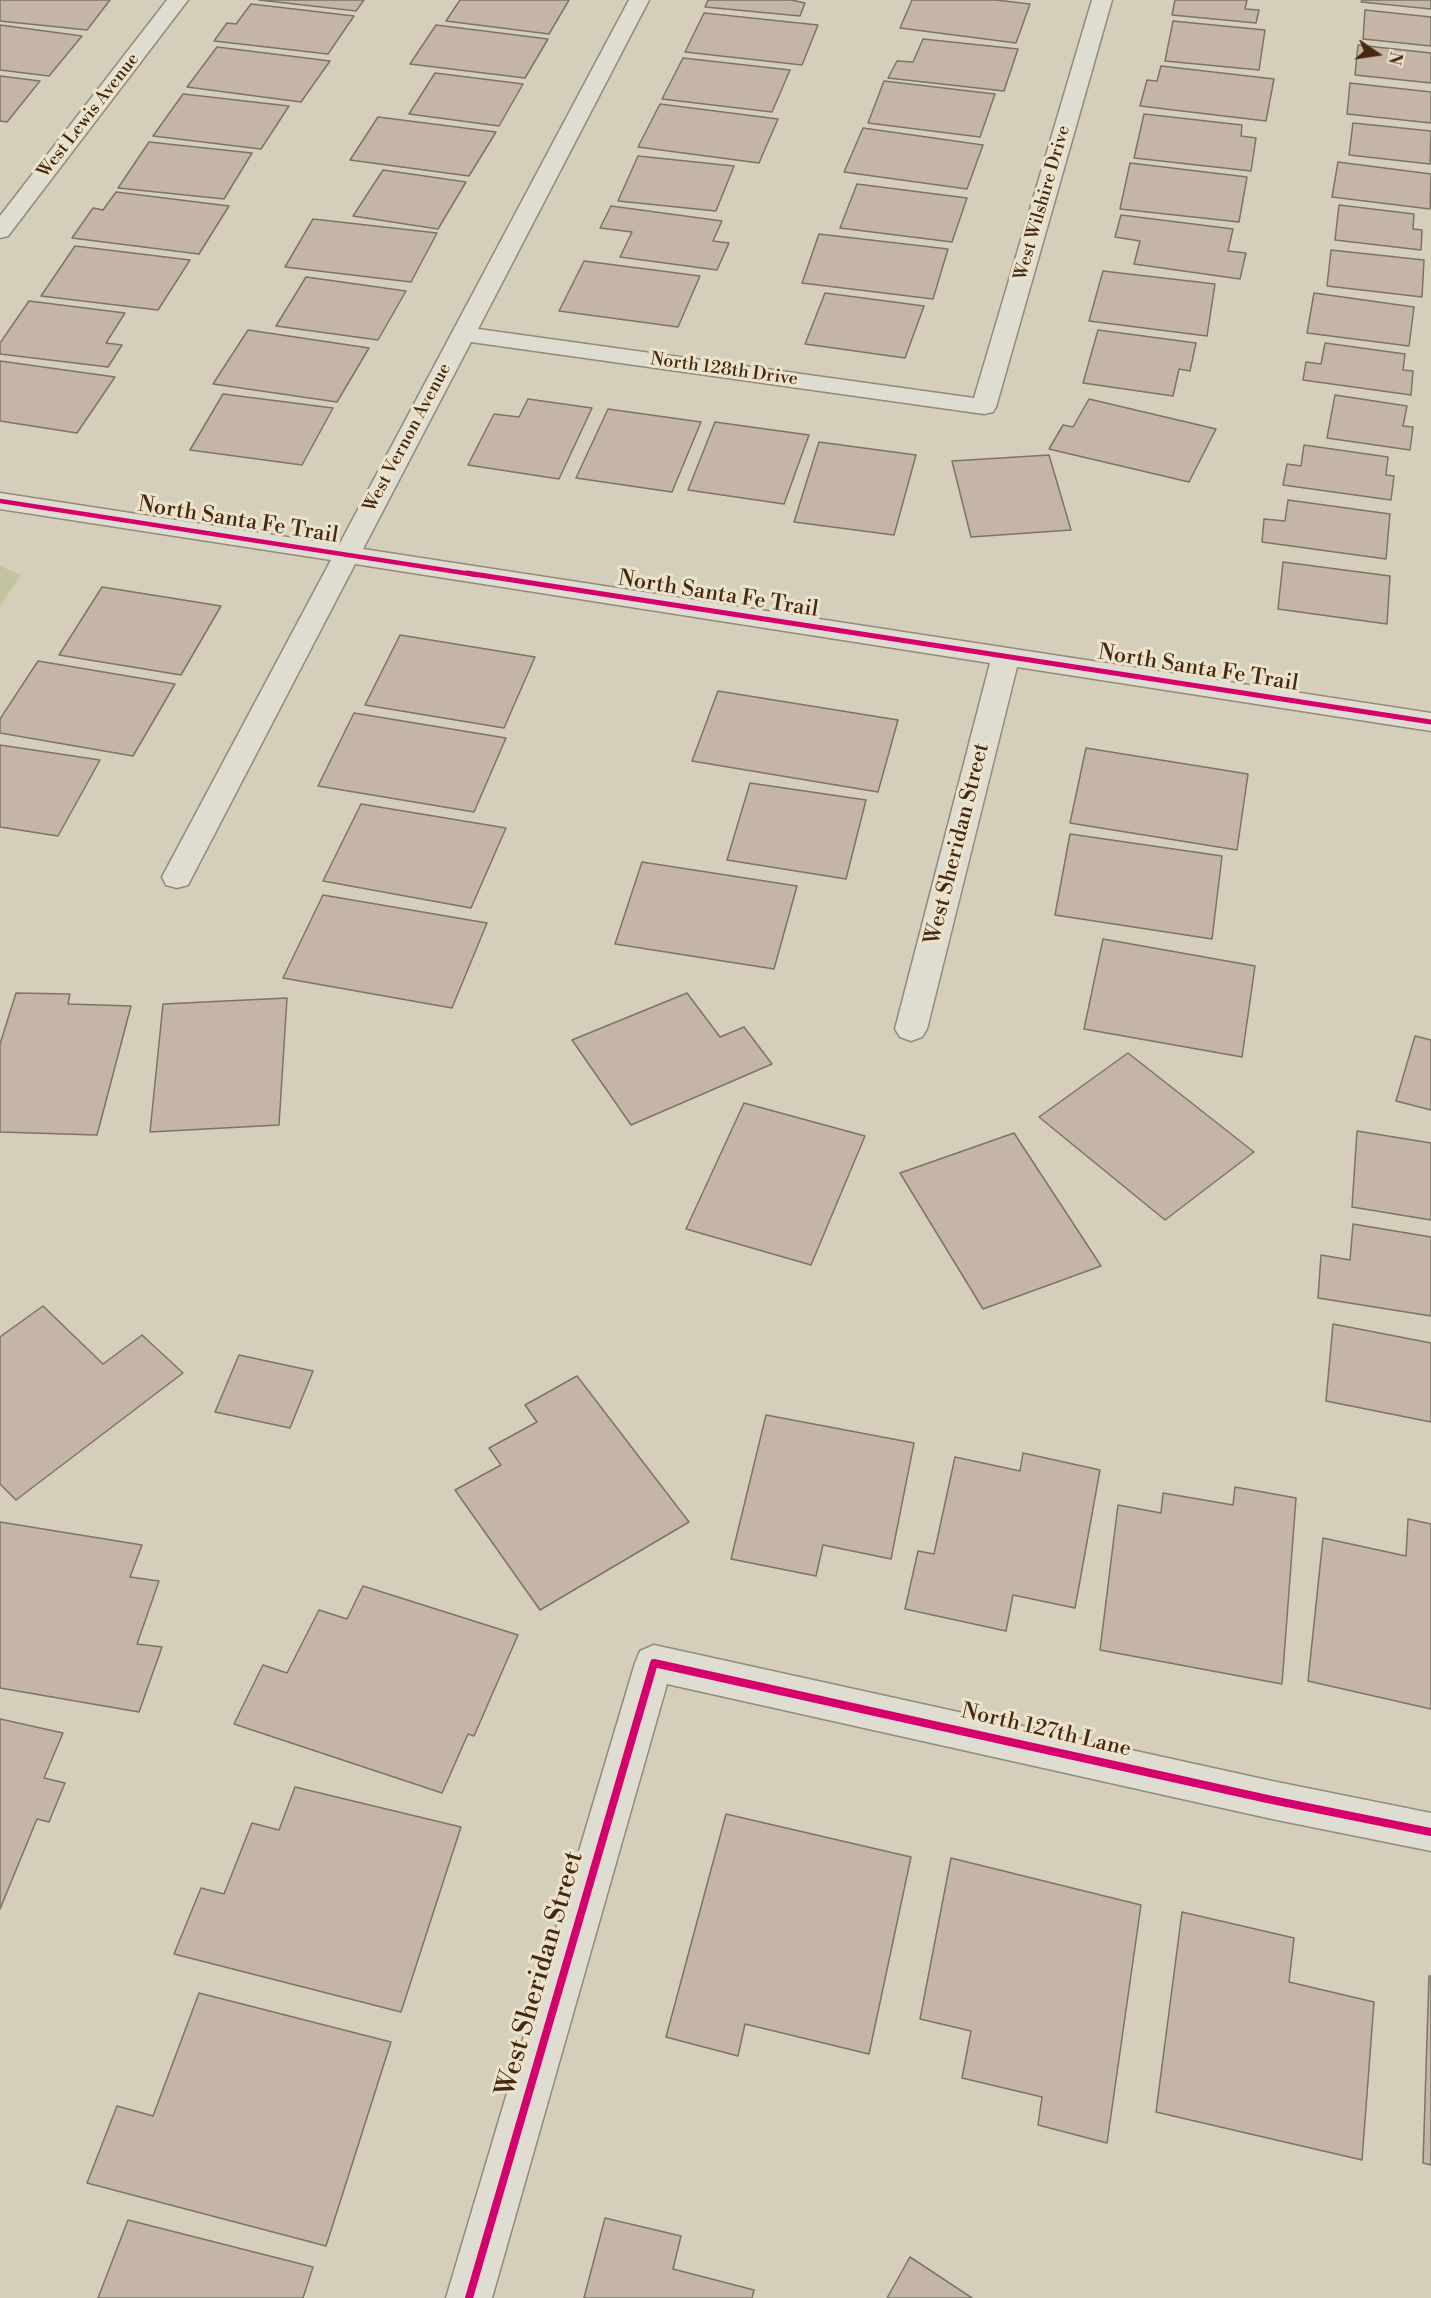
<!DOCTYPE html>
<html>
<head>
<meta charset="utf-8">
<style>
  body { margin:0 }
  #map { position:relative; width:1431px; height:2298px; overflow:hidden; background:#d5ceba; font-family:"Libre Bodoni",serif }
  canvas { display:block }
  .north { position:absolute; left:1347px; top:24px; width:60px; height:60px; -webkit-text-stroke:4px #ebe3cb; paint-order:stroke; rotate:103deg; font-size:16px; font-weight:700; line-height:24px; text-align:center; color:#462710 }
  .north::after { content:''; display:block; margin:auto; width:21px; height:27px; background:#462710; clip-path:polygon(50% 0,100% 100%,50% 72%,0 100%) }
</style>
</head>
<body>
<div id="map">
<canvas width="1431" height="2298"></canvas>
<div class="north">N</div>
</div>
<script>
const g = document.querySelector('canvas').getContext('2d');
g.lineJoin = 'round';
function fillPath(path, color) { g.fillStyle = color; g.fill(path, 'evenodd'); }
function stroke(path, color, width, dash) { g.strokeStyle = color; g.lineWidth = width; g.lineCap = dash ? 'butt' : 'round'; g.setLineDash(dash || []); g.stroke(path); }
function label(font, color, halo, rows, align = 'center') {
  g.font = font + ' "Libre Bodoni",serif'; g.lineWidth = 6; g.setLineDash([]); g.textBaseline = 'middle'; g.strokeStyle = halo; g.fillStyle = color; for (const [text, x, y, turn = 0] of rows) {
    g.save(); g.translate(x, y); g.rotate((+turn || 0) * Math.PI / 180); g.textAlign = isNaN(turn) ? turn : align; if (halo) g.strokeText(text, 0, 0); g.fillText(text, 0, 0); g.restore();
  }
}
const green = new Path2D(`
  M 0,566 L 21,575 L 0,606 Z`);
const building = new Path2D(`
  M 0,0 L 110,0 L 87,30 L 0,21 Z
  M 259,0 L 364,0 L 356,11 Z
  M 460,0 L 569,0 L 549,34 L 446,21 Z
  M 708,0 L 791,0 L 805,3 L 800,16 L 705,7 Z
  M 912,0 L 996,0 L 1030,4 L 1016,43 L 900,28 Z
  M 1175,0 L 1247,0 L 1245,9 L 1259,10 L 1256,23 L 1172,15 Z
  M 1362,0 L 1431,0 L 1431,9 L 1361,2 Z
  M 251,4 L 354,16 L 328,54 L 214,41 L 227,23 L 236,24 Z
  M 1365,10 L 1431,17 L 1431,46 L 1363,39 Z
  M 704,13 L 818,25 L 802,65 L 685,52 Z
  M 1173,21 L 1265,30 L 1259,70 L 1165,61 Z
  M 0,25 L 82,36 L 49,76 L 0,70 Z
  M 436,25 L 548,39 L 525,78 L 410,64 Z
  M 923,39 L 1018,49 L 1004,91 L 888,78 L 897,61 L 913,62 Z
  M 1358,45 L 1431,53 L 1431,83 L 1355,75 Z
  M 217,47 L 330,61 L 301,102 L 187,87 Z
  M 683,58 L 790,70 L 772,112 L 662,99 Z
  M 1161,66 L 1274,79 L 1266,121 L 1140,106 L 1147,80 L 1157,81 Z
  M 435,73 L 523,84 L 499,126 L 409,114 Z
  M 0,76 L 40,81 L 7,122 L 0,121 Z
  M 884,81 L 995,94 L 980,137 L 868,123 Z
  M 1350,83 L 1431,92 L 1431,123 L 1347,114 Z
  M 183,94 L 289,106 L 261,149 L 153,136 Z
  M 660,104 L 778,119 L 759,163 L 638,147 Z
  M 1144,114 L 1242,125 L 1241,136 L 1256,138 L 1251,171 L 1134,158 Z
  M 378,117 L 496,132 L 469,176 L 350,160 Z
  M 1353,123 L 1431,131 L 1430,164 L 1349,155 Z
  M 863,128 L 983,145 L 967,189 L 844,172 Z
  M 149,142 L 252,153 L 224,199 L 118,188 Z
  M 638,156 L 734,166 L 716,211 L 618,201 Z
  M 1338,162 L 1431,174 L 1430,209 L 1332,197 Z
  M 1130,163 L 1247,177 L 1239,222 L 1120,209 Z
  M 383,170 L 466,182 L 438,229 L 353,216 Z
  M 857,184 L 967,198 L 952,242 L 840,228 Z
  M 116,192 L 229,206 L 199,254 L 72,238 L 93,208 L 103,210 Z
  M 1339,205 L 1414,214 L 1413,229 L 1422,230 L 1421,250 L 1335,240 Z
  M 611,206 L 722,221 L 713,241 L 729,243 L 717,270 L 620,257 L 632,232 L 600,228 Z
  M 1121,215 L 1233,229 L 1228,251 L 1246,253 L 1240,279 L 1134,264 L 1140,241 L 1115,237 Z
  M 313,219 L 437,233 L 411,282 L 285,267 Z
  M 819,234 L 948,249 L 933,299 L 802,283 Z
  M 75,246 L 190,260 L 158,310 L 41,296 Z
  M 1331,250 L 1424,260 L 1422,297 L 1327,286 Z
  M 584,261 L 700,276 L 678,327 L 559,311 Z
  M 1103,271 L 1215,284 L 1207,336 L 1089,321 Z
  M 306,277 L 406,291 L 378,340 L 276,326 Z
  M 825,293 L 924,306 L 905,358 L 805,344 Z
  M 1314,293 L 1414,307 L 1409,346 L 1307,333 Z
  M 29,301 L 125,313 L 106,343 L 122,345 L 108,367 L 0,354 L 0,343 Z
  M 248,330 L 369,348 L 337,402 L 213,384 Z
  M 1098,330 L 1196,343 L 1190,371 L 1179,369 L 1173,396 L 1083,383 Z
  M 1325,343 L 1405,354 L 1403,370 L 1413,371 L 1411,395 L 1303,380 L 1306,362 L 1321,364 Z
  M 0,361 L 115,377 L 77,433 L 0,421 Z
  M 223,394 L 333,408 L 302,465 L 190,450 Z
  M 1335,395 L 1407,406 L 1403,426 L 1413,427 L 1410,450 L 1327,438 Z
  M 528,399 L 592,408 L 559,479 L 468,465 L 494,414 L 519,417 Z
  M 1089,399 L 1216,429 L 1189,482 L 1049,449 L 1063,425 L 1073,427 Z
  M 608,409 L 701,422 L 672,492 L 576,478 Z
  M 715,422 L 809,435 L 784,504 L 688,490 Z
  M 819,442 L 916,455 L 894,535 L 794,522 Z
  M 1304,445 L 1388,457 L 1386,475 L 1394,476 L 1391,500 L 1283,485 L 1287,464 L 1301,466 Z
  M 1049,455 L 1071,530 L 971,537 L 952,461 Z
  M 1288,500 L 1390,514 L 1386,559 L 1262,542 L 1264,519 L 1285,521 Z
  M 1283,562 L 1390,576 L 1387,624 L 1278,609 Z
  M 102,587 L 221,606 L 181,675 L 59,655 Z
  M 400,635 L 535,657 L 504,728 L 365,705 Z
  M 38,661 L 175,684 L 133,756 L 0,733 L 0,719 Z
  M 718,691 L 898,720 L 878,792 L 692,761 Z
  M 354,713 L 506,738 L 474,812 L 318,786 Z
  M 0,745 L 100,760 L 58,836 L 0,827 Z
  M 1086,748 L 1248,774 L 1237,850 L 1070,823 Z
  M 750,783 L 866,800 L 846,879 L 727,860 Z
  M 361,804 L 506,828 L 471,908 L 323,881 Z
  M 1070,834 L 1222,856 L 1212,939 L 1055,915 Z
  M 642,862 L 797,886 L 774,969 L 615,944 Z
  M 323,895 L 487,923 L 452,1008 L 283,978 Z
  M 1103,939 L 1255,966 L 1242,1057 L 1084,1029 Z
  M 16,993 L 70,994 L 68,1004 L 131,1006 L 97,1135 L 0,1132 L 0,1044 Z
  M 687,993 L 720,1037 L 744,1027 L 772,1064 L 631,1125 L 572,1040 Z
  M 287,998 L 279,1125 L 150,1132 L 163,1004 Z
  M 1415,1036 L 1431,1040 L 1431,1110 L 1396,1101 Z
  M 1128,1053 L 1254,1152 L 1165,1220 L 1039,1117 Z
  M 744,1103 L 865,1136 L 811,1265 L 686,1229 Z
  M 1357,1131 L 1431,1143 L 1431,1220 L 1352,1207 Z
  M 1014,1133 L 1101,1266 L 983,1309 L 900,1173 Z
  M 1353,1224 L 1431,1237 L 1431,1316 L 1318,1298 L 1321,1255 L 1350,1260 Z
  M 43,1306 L 103,1364 L 142,1335 L 183,1373 L 16,1500 L 0,1484 L 0,1337 Z
  M 1333,1324 L 1431,1343 L 1431,1422 L 1326,1401 Z
  M 239,1355 L 313,1371 L 290,1428 L 215,1412 Z
  M 577,1376 L 689,1522 L 540,1610 L 455,1490 L 501,1465 L 489,1448 L 537,1422 L 525,1405 Z
  M 766,1415 L 914,1443 L 891,1559 L 823,1545 L 816,1576 L 731,1559 Z
  M 1023,1453 L 1100,1470 L 1075,1608 L 1013,1595 L 1006,1631 L 905,1609 L 918,1551 L 934,1554 L 955,1457 L 1020,1471 Z
  M 1235,1487 L 1296,1498 L 1282,1684 L 1100,1650 L 1118,1505 L 1161,1513 L 1163,1493 L 1233,1505 Z
  M 1408,1519 L 1431,1524 L 1431,1709 L 1308,1681 L 1323,1538 L 1406,1556 Z
  M 0,1522 L 142,1545 L 130,1577 L 159,1581 L 137,1644 L 162,1647 L 139,1712 L 0,1688 Z
  M 363,1586 L 518,1635 L 474,1736 L 468,1734 L 442,1793 L 234,1724 L 263,1665 L 287,1673 L 319,1610 L 347,1619 Z
  M 0,1719 L 63,1733 L 44,1778 L 65,1783 L 49,1822 L 37,1819 L 0,1909 Z
  M 295,1787 L 461,1827 L 401,2012 L 174,1954 L 201,1888 L 224,1894 L 252,1823 L 279,1830 Z
  M 726,1814 L 911,1857 L 869,2054 L 745,2024 L 738,2056 L 666,2037 Z
  M 951,1858 L 1141,1905 L 1107,2143 L 1038,2125 L 1042,2097 L 962,2078 L 971,2031 L 920,2019 Z
  M 1182,1912 L 1294,1938 L 1289,1982 L 1374,2002 L 1362,2160 L 1156,2112 Z
  M 1429,1976 L 1431,1976 L 1431,2165 L 1423,2163 Z
  M 199,1993 L 391,2042 L 326,2246 L 87,2183 L 117,2106 L 153,2116 Z
  M 605,2218 L 681,2236 L 673,2269 L 754,2290 L 752,2298 L 584,2298 Z
  M 128,2220 L 313,2267 L 303,2298 L 98,2298 Z
  M 910,2257 L 972,2298 L 887,2298 Z`);
const minor = new Path2D(`
  M 167,0 L 188,0 L 8,236 L 0,238 L 0,216 Z
  M 629,0 L 649,0 L 478,329 L 974,398 L 1092,0 L 1112,0 L 996,407 L 993,412 L 984,414 L 471,342 L 363,549 L 1431,713 L 1431,731 L 1017,667 L 927,1029 L 922,1037 L 911,1041 L 900,1037 L 895,1029 L 990,663 L 355,564 L 188,885 L 177,888 L 166,885 L 162,877 L 331,560 L 0,509 L 0,493 L 339,545 Z
  M 654,1645 L 1272,1781 L 1431,1813 L 1431,1851 L 1272,1819 L 667,1684 L 492,2298 L 446,2298 L 635,1663 L 640,1651 Z`);
const cyclewayFar2 = new Path2D(`
  M 0,501 L 477,575`);
const cyclewayFar1 = new Path2D(`
  M 467,573 L 1431,722`);
const cycleway = new Path2D(`
  M 469,2298 L 654,1663 L 1272,1800 L 1431,1832`);
const farStreetnames = [
  ["West Lewis Avenue",89,116,-52],
  ["West Wilshire Drive",1043,203,-74],
  ["North 128th Drive",724,370,8],
  ["West Vernon Avenue",408,438,-62]
];
const streetNames = [
  ["North Santa Fe Trail",238,521,9],
  ["North Santa Fe Trail",718,595,9],
  ["North Santa Fe Trail",1198,669,9],
  ["West Sheridan Street",958,844,-76],
  ["North 127th Lane",1046,1731,13]
];
const nearStreetnames = [
  ["West Sheridan Street",541,1974,-74]
];
fillPath(green, '#c3c49f');
fillPath(building, '#c4b5a6');
stroke(building, '#7c7466', 1.5);
stroke(minor, '#928a7c', 3);
fillPath(minor, '#dfdcd1');
stroke(cyclewayFar2, '#d6006c', 4.5);
stroke(cyclewayFar1, '#d6006c', 5);
stroke(cycleway, '#d6006c', 8);
label('18px', '#462710', '#ebe3cb', farStreetnames);
label('22px', '#462710', '#ebe3cb', streetNames);
label('27px', '#462710', '#ebe3cb', nearStreetnames);
</script>
</body>
</html>
